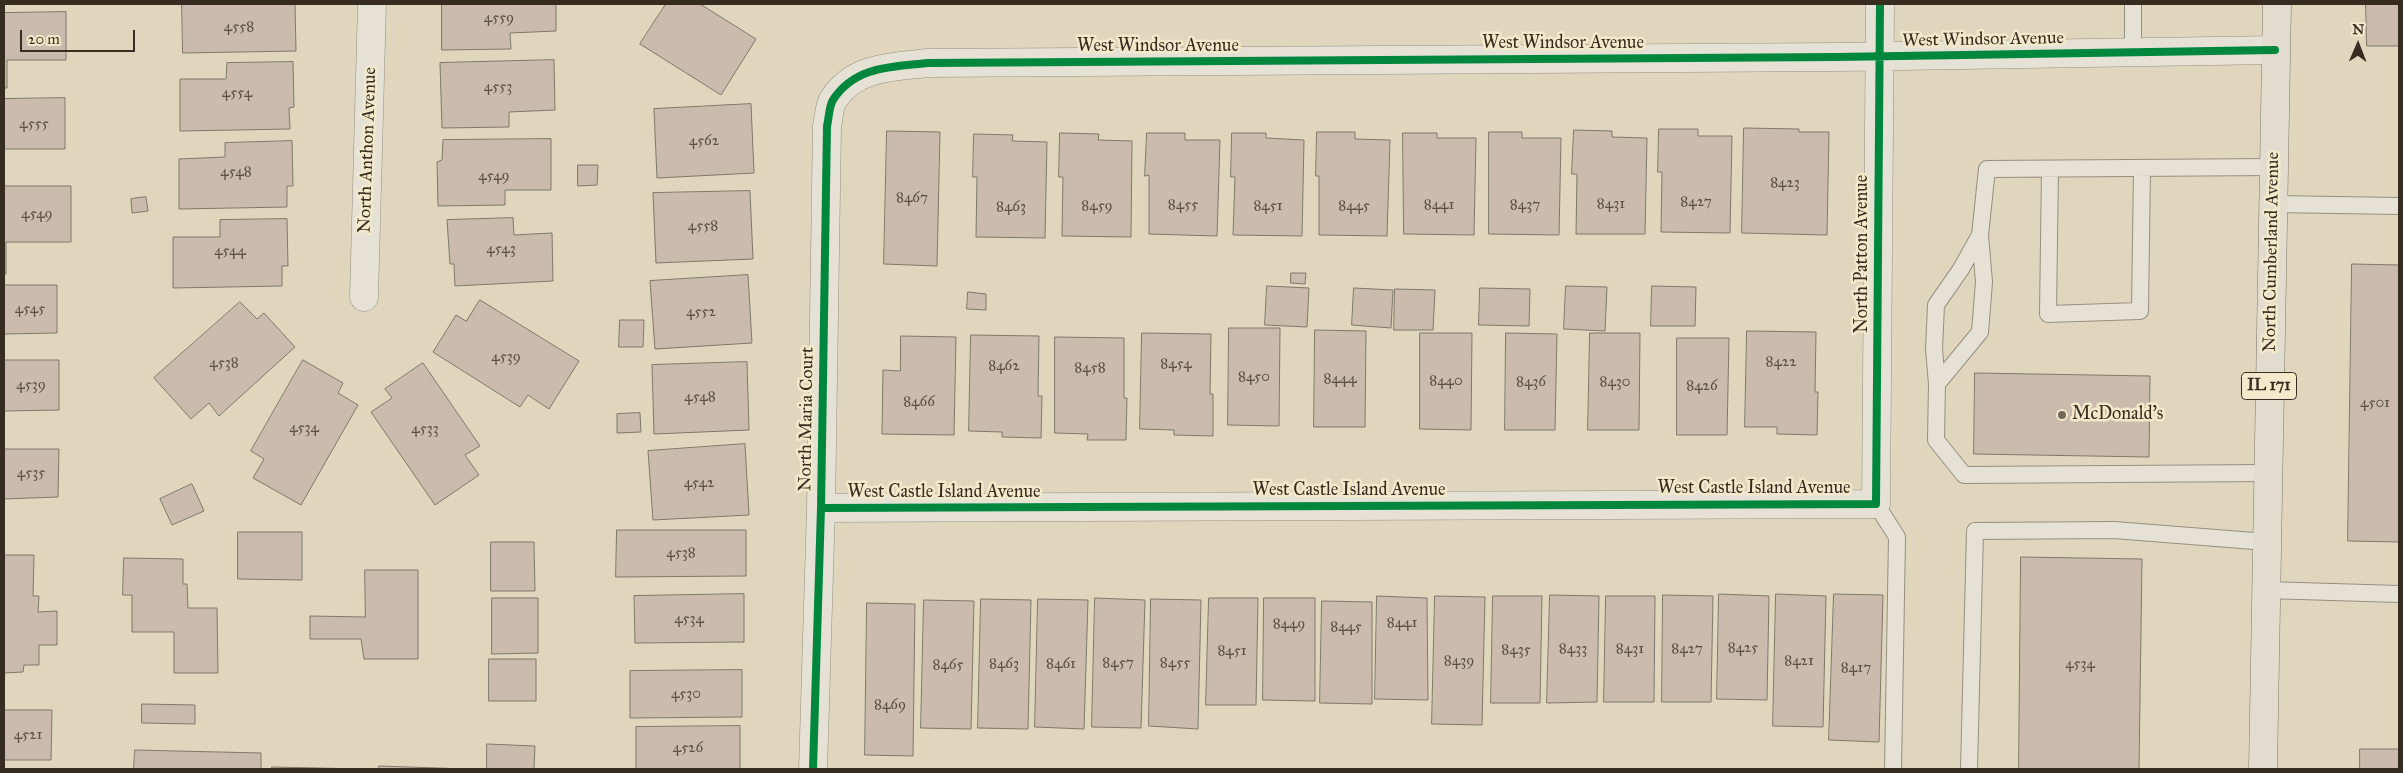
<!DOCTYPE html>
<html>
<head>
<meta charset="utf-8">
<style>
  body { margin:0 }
  #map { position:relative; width:2403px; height:773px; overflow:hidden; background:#dfd6bd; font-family:"IM FELL Great Primer",serif }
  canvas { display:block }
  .frame { position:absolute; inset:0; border:5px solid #372c20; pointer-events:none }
  .north { position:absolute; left:2333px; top:20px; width:50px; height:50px; -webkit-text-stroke:4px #f3e9cb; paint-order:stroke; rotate:1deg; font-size:14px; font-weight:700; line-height:20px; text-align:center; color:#372c20 }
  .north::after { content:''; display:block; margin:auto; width:18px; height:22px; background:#372c20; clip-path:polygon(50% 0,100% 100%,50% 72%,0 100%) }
  .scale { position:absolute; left:20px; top:30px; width:115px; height:22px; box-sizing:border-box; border:2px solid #372c20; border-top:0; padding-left:6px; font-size:15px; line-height:18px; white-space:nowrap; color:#372c20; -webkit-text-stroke:4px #f3e9cb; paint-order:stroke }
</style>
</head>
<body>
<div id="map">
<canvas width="2403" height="773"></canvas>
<div class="frame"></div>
<div class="north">N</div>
<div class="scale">20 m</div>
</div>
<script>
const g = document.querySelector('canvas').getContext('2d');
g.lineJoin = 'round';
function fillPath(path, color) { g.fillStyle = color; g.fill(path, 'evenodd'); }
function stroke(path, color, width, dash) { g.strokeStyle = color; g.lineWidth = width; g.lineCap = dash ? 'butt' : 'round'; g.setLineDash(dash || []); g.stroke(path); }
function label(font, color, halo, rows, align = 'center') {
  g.font = font + ' "IM FELL Great Primer",serif'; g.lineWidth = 5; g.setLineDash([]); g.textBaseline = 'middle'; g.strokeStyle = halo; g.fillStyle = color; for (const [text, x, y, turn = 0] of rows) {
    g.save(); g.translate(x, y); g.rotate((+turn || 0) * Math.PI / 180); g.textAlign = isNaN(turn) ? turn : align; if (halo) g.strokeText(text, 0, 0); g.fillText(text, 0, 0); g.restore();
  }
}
const building = new Path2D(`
  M 182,4 L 295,4 L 296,51 L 183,53 Z
  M 442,4 L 556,4 L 556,31 L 510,33 L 511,49 L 442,50 Z
  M 666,4 L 700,4 L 756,39 L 721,95 L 640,44 Z
  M 2366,4 L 2399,4 L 2399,46 L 2367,46 Z
  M 66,12 L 66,60 L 7,60 L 7,88 L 4,88 L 4,13 Z
  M 554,60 L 555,110 L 509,112 L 509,127 L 442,128 L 440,63 Z
  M 293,62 L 294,107 L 289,108 L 290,129 L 180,131 L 180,79 L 226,79 L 227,63 Z
  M 65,98 L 65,149 L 4,149 L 4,99 Z
  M 751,104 L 754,173 L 657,178 L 654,109 Z
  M 1744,128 L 1799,129 L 1799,132 L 1829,132 L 1827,235 L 1742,233 Z
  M 1659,129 L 1698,129 L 1698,136 L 1732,136 L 1730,233 L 1661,232 L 1662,172 L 1658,172 Z
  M 1574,130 L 1612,131 L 1612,137 L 1647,138 L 1645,234 L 1576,234 L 1577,174 L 1572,174 Z
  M 887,131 L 940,132 L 937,266 L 884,264 Z
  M 1317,132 L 1355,132 L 1355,139 L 1390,140 L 1387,236 L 1319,235 L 1319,176 L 1316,176 Z
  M 1489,132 L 1522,132 L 1522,138 L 1561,138 L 1559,235 L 1489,234 Z
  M 1060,133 L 1099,134 L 1098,140 L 1132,141 L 1131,237 L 1062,236 L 1063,177 L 1059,177 Z
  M 1147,133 L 1185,133 L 1185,140 L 1220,140 L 1217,236 L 1149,234 L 1149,175 L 1145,176 Z
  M 1232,133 L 1266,133 L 1266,138 L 1304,140 L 1302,236 L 1233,235 L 1235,177 L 1231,177 Z
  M 1403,133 L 1437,133 L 1437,138 L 1476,138 L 1474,235 L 1404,234 Z
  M 974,134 L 1013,135 L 1012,141 L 1047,142 L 1045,238 L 976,237 L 977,177 L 973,177 Z
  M 551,139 L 551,190 L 505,190 L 505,205 L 438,206 L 437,162 L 442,160 L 443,140 Z
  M 292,141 L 293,186 L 287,186 L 287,207 L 179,209 L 179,159 L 225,157 L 225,143 Z
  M 578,165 L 598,165 L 597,185 L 578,186 Z
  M 4,186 L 71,186 L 71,242 L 6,242 L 6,274 L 4,274 Z
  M 750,191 L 753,259 L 656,263 L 653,193 Z
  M 146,197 L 148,211 L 132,213 L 131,199 Z
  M 513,218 L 514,235 L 552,233 L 553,281 L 455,286 L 454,264 L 450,264 L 447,220 Z
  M 287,219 L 288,266 L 282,266 L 282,286 L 173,288 L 173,237 L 220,237 L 220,220 Z
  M 2352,264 L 2399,265 L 2399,542 L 2348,541 Z
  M 1291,273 L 1306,273 L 1305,284 L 1291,283 Z
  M 748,275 L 752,343 L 655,349 L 650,281 Z
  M 4,285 L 57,285 L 57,333 L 4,334 Z
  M 1267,286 L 1309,288 L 1307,327 L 1265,325 Z
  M 1566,286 L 1607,287 L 1605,331 L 1564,329 Z
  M 1652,286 L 1696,287 L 1695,326 L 1651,326 Z
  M 1354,288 L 1393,290 L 1391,328 L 1352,325 Z
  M 1480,288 L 1530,289 L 1529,326 L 1479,325 Z
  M 1395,289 L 1435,290 L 1433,330 L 1394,330 Z
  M 968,292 L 986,294 L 986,310 L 967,309 Z
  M 480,300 L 579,361 L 549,409 L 528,395 L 520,407 L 433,352 L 456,315 L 466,321 Z
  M 240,302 L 257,319 L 264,313 L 295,347 L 219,416 L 209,403 L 191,419 L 154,378 Z
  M 620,320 L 644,320 L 643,347 L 619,347 Z
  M 1229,328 L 1280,328 L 1279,426 L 1228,425 Z
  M 1315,330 L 1366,331 L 1365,427 L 1314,427 Z
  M 1747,331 L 1816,332 L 1815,392 L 1818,392 L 1817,435 L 1777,434 L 1777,427 L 1745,427 Z
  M 1142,333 L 1211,334 L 1210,394 L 1213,394 L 1213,436 L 1174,435 L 1174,430 L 1140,429 Z
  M 1420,333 L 1472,333 L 1471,430 L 1420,429 Z
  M 1506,333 L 1557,334 L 1555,430 L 1505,430 Z
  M 1590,333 L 1640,333 L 1639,430 L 1588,430 Z
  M 971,335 L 1039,336 L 1038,396 L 1042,396 L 1041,438 L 1002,437 L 1002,432 L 969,431 Z
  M 901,336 L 956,337 L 954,435 L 882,434 L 883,370 L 900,371 Z
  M 1055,337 L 1124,338 L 1124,398 L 1127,398 L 1126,440 L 1087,440 L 1088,434 L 1055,433 Z
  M 1677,338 L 1729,338 L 1727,435 L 1677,435 Z
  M 4,360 L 59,360 L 59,410 L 4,411 Z
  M 303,360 L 343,383 L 338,393 L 358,405 L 301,505 L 253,478 L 264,459 L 251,451 Z
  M 747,362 L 749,430 L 654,434 L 652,365 Z
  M 423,363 L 480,446 L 465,455 L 479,475 L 435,505 L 371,412 L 392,398 L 385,389 Z
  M 1975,373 L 2150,376 L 2149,457 L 1974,454 Z
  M 640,413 L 641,432 L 617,433 L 617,414 Z
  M 745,444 L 749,515 L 653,520 L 648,451 Z
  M 4,449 L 59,449 L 58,497 L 4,499 Z
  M 192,484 L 204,511 L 172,525 L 160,499 Z
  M 617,530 L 746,530 L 746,576 L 616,577 Z
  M 238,532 L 302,532 L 302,580 L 238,579 Z
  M 491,542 L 534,542 L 535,591 L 491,591 Z
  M 4,555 L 34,555 L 33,596 L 39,596 L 38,612 L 57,611 L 57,645 L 39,645 L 39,665 L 24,665 L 23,672 L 4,673 Z
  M 2021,557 L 2142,559 L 2139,769 L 2019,769 Z
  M 124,558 L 183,559 L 183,584 L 187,584 L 188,608 L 217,608 L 218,673 L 174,673 L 174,632 L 132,632 L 132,595 L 123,595 Z
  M 365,570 L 418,570 L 418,659 L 364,659 L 361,639 L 310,639 L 310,616 L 365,617 Z
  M 744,594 L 744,642 L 635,643 L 634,596 Z
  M 1719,594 L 1769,596 L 1767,700 L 1717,699 Z
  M 1776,594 L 1826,596 L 1823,727 L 1773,726 Z
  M 1834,594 L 1883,595 L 1879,742 L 1829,740 Z
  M 1550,595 L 1599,596 L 1597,702 L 1547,703 Z
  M 1663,595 L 1713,596 L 1711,702 L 1662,702 Z
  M 1377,596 L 1427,598 L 1428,700 L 1375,699 Z
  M 1435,596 L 1485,597 L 1482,725 L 1432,724 Z
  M 1493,596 L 1542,596 L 1540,703 L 1491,703 Z
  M 1606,596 L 1655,596 L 1654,702 L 1604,702 Z
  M 492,598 L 538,598 L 538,653 L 492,654 Z
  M 1095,598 L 1145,600 L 1141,728 L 1092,727 Z
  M 1209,598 L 1258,598 L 1256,705 L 1206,705 Z
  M 1264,598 L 1315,598 L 1315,701 L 1263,700 Z
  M 981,599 L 1031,600 L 1028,729 L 978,728 Z
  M 1038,599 L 1088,600 L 1084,729 L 1035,727 Z
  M 1151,599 L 1201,600 L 1198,729 L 1149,726 Z
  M 924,600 L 974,601 L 971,729 L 921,728 Z
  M 1322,601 L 1372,602 L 1372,704 L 1320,703 Z
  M 867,603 L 915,604 L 913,756 L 865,755 Z
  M 489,659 L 536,659 L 536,701 L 489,701 Z
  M 742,670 L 742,717 L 630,718 L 630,671 Z
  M 142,704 L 195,705 L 195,724 L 142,723 Z
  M 4,710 L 52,710 L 51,760 L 4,760 Z
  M 740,726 L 740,769 L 636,769 L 636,727 Z
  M 487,744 L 535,746 L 534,769 L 487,769 Z
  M 2360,749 L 2399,749 L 2399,769 L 2360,769 Z
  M 135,750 L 261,753 L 261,769 L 134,769 Z
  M 379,766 L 467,769 L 379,769 Z
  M 272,767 L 364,769 L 272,769 Z`);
const service = new Path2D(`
  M 2133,52 L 2133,4
  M 2050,169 L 2048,314 L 2140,311 L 2142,168
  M 2273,204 L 2399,206
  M 1937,384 L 1934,349 L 1936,305 L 1961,269 L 1980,235
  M 2268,473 L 1964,475 L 1936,440 L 1937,384 L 1980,332 L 1984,282 L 1980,235 L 1987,169 L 2273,167
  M 1876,504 L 1897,537 L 1893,769
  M 2266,590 L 2399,594
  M 1969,769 L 1975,531 L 2114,530 L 2267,542`);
const minor = new Path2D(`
  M 364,297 L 372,4
  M 821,508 L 1876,504 L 1880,4
  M 813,769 L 821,508 L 827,126 C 829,118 829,106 833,100 C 855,66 892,67 928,63 L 1837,57 L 2275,50`);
const primary = new Path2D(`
  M 2263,769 L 2277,4`);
const cycleway = new Path2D(`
  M 821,508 L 1876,504 L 1880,4
  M 813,769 L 821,508 L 827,126 C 829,118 829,106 833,100 C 855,66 892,67 928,63 L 1837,57 L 2275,50`);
const markers = [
  [2062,415,5,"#726857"]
];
const numberNames = [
  ["4559",499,18],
  ["4558",239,27],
  ["4553",498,87],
  ["4554",237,93],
  ["4555",34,124],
  ["4562",704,141],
  ["4548",236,172],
  ["4549",494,176],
  ["8423",1785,183],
  ["8467",912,198],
  ["8427",1696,202],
  ["8431",1611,204],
  ["8455",1183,205],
  ["8441",1439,205],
  ["8437",1525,205],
  ["8459",1097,206],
  ["8451",1268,206],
  ["8445",1354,206],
  ["8463",1011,207],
  ["4549",37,214],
  ["4558",703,226],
  ["4543",501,249],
  ["4544",230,251],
  ["4545",30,309],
  ["4552",701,312],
  ["4539",506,357],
  ["8422",1781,362],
  ["4538",224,363],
  ["8454",1176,364],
  ["8462",1004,366],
  ["8458",1090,368],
  ["8450",1254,377],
  ["8444",1340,379],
  ["8440",1446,381],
  ["8436",1531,382],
  ["8430",1615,382],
  ["4539",31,385],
  ["8426",1702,386],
  ["4548",700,397],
  ["8466",919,402],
  ["4501",2375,403],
  ["4534",304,428],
  ["4533",425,429],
  ["4535",31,473],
  ["4542",699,483],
  ["4538",681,553],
  ["4534",689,619],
  ["8441",1402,623],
  ["8449",1289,624],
  ["8445",1346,627],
  ["8425",1743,648],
  ["8433",1573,649],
  ["8431",1630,649],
  ["8427",1687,649],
  ["8435",1516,650],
  ["8451",1232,651],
  ["8439",1459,661],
  ["8421",1799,661],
  ["8457",1118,663],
  ["8455",1175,663],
  ["8463",1004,664],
  ["8461",1061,664],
  ["4534",2080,664],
  ["8465",948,665],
  ["8417",1856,668],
  ["4530",686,694],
  ["8469",890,705],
  ["4521",28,735],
  ["4526",688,748]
];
const shields = [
  [2269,386,55]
];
const shieldNames = [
  ["IL 171",2269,386]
];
const streetNames = [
  ["West Windsor Avenue",1983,40,-1],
  ["West Windsor Avenue",1563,44],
  ["West Windsor Avenue",1158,47],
  ["North Anthon Avenue",368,150,-88],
  ["North Cumberland Avenue",2272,252,-89],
  ["North Patton Avenue",1863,254,-90],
  ["North Maria Court",807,419,-89],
  ["West Castle Island Avenue",1754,489],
  ["West Castle Island Avenue",1349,491],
  ["West Castle Island Avenue",944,493]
];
const poiNames = [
  ["McDonald's",2072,415]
];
fillPath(building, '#cbbbac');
stroke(building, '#7f786a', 1);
stroke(service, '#968f80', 18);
stroke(minor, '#968f80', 29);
stroke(primary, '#7f786a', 29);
stroke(service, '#e5e1d4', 16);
stroke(minor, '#e5e1d4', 28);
stroke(primary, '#e1dccd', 28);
stroke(cycleway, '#00873e', 8);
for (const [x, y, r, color] of markers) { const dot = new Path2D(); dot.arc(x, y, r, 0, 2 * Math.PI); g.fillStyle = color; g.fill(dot); stroke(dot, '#f3e9cb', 2); }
label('15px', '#5c5043', null, numberNames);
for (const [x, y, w] of shields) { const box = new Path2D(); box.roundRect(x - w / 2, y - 13.5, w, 27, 4); g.fillStyle = '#f3e9cb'; g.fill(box); stroke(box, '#372c20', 1); }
label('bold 16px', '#372c20', null, shieldNames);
label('18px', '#372c20', '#f3e9cb', streetNames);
label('18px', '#372c20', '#f3e9cb', poiNames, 'left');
</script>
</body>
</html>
